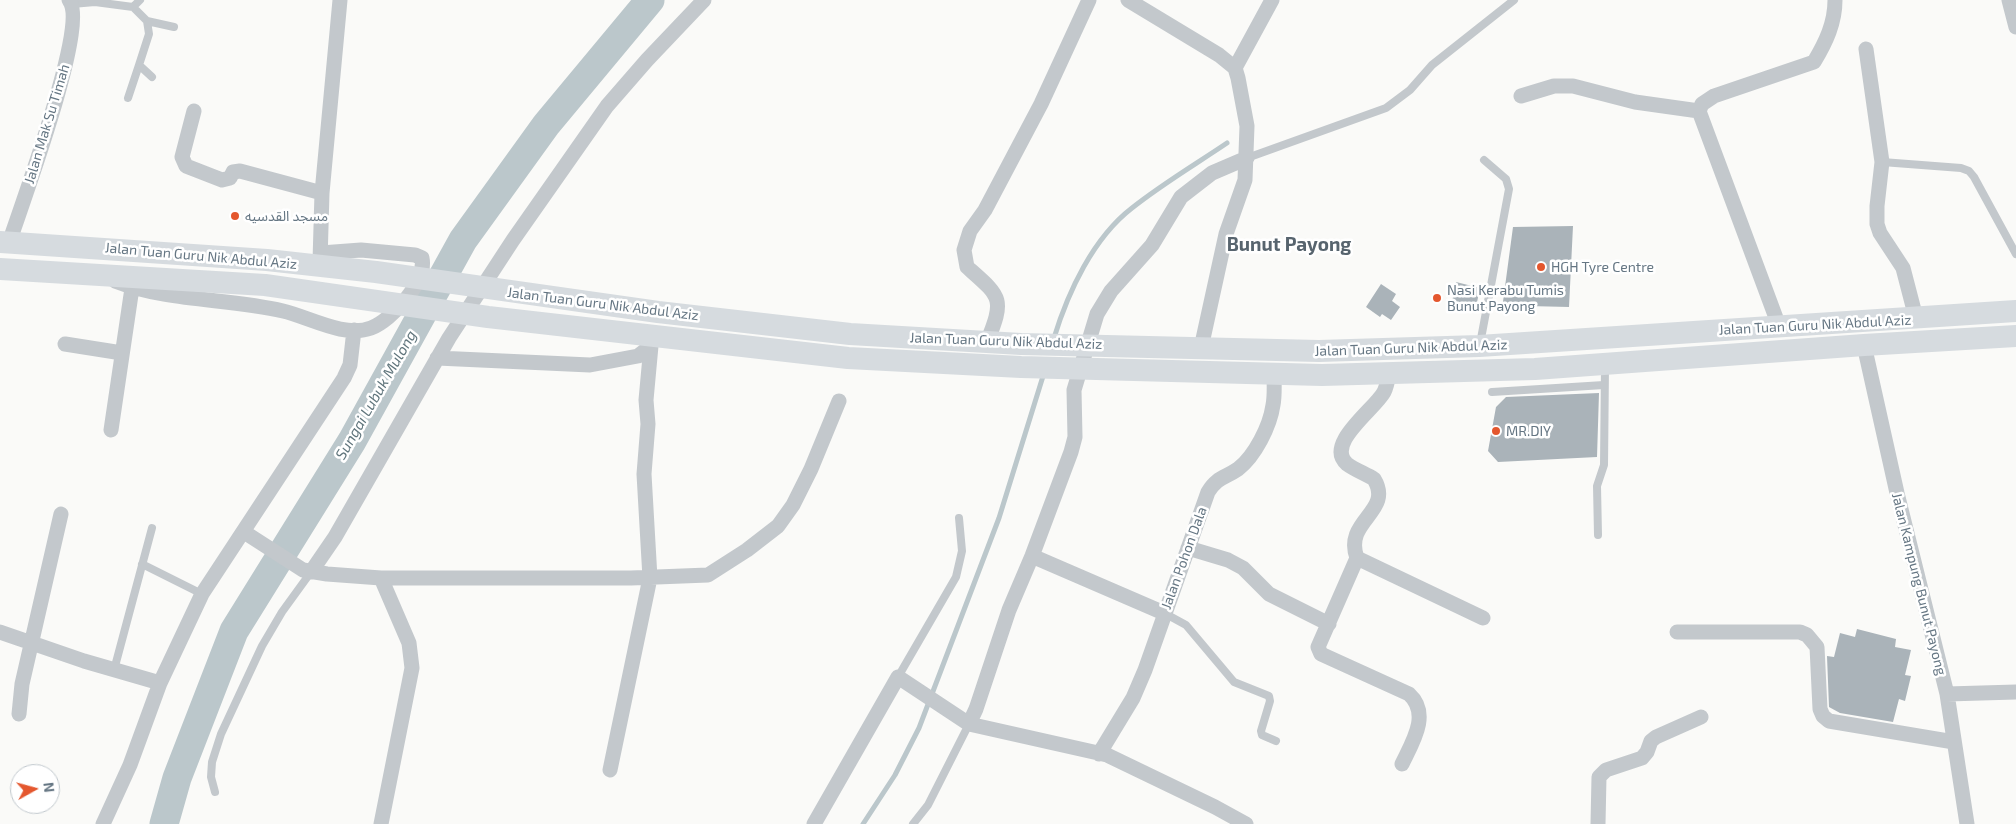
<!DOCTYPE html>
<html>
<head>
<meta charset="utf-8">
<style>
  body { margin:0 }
  #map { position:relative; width:2016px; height:824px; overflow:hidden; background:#fafaf8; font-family:"Exo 2",sans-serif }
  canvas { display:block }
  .north { position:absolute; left:10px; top:764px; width:50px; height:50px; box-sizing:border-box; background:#fff; border:1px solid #c1c8cd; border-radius:50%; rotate:83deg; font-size:14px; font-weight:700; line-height:20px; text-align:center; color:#657683 }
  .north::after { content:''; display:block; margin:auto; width:18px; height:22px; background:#e4572e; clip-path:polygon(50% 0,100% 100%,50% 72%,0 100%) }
</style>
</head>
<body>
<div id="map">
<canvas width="2016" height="824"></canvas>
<div class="north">N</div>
</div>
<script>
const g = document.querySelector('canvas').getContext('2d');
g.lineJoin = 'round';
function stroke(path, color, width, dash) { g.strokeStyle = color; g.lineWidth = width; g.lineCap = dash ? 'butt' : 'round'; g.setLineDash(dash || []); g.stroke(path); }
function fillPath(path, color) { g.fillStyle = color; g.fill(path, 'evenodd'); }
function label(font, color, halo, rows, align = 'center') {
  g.font = font + ' "Exo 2","Noto Sans Arabic",sans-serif'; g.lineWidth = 5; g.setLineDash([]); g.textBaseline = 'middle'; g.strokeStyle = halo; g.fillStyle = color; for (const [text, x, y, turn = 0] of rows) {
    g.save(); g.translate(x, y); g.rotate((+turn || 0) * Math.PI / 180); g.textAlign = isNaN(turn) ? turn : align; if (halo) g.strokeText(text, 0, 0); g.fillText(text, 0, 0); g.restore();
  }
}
const stream = new Path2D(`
  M 1054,338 C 1068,292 1093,238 1132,208 C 1162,184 1196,164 1227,143
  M 863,824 L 895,775 L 919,728 L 999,518 L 1044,373`);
const river = new Path2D(`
  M 164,824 L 177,778 L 234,631 L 352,441 L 463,240 L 546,125 L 650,0`);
const building = new Path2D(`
  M 1573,226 L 1569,307 L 1528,306 L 1528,311 L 1502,309 L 1513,227 Z
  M 1456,282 L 1480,288 L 1476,307 L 1452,302 Z
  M 1381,284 L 1396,294 L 1392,301 L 1400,307 L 1391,320 L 1382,314 L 1380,317 L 1366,307 Z
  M 1599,393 L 1597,457 L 1498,462 L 1488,451 L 1496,407 L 1506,397 Z
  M 1857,629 L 1896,639 L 1895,647 L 1911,650 L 1905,675 L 1911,676 L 1905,701 L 1899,699 L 1893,722 L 1840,713 L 1829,707 L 1827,656 L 1834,657 L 1840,633 L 1855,637 Z`);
const lane = new Path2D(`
  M 72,4 L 95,2 L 133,7 L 140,0
  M 133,7 L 147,21 L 174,27
  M 147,21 L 149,34 L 139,65 L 152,77
  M 128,98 L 139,65
  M 1247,158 L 1386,108 L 1410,90 L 1432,65 L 1514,0
  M 1882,162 L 1961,168 L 1969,171 L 1974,177 L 2016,254
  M 1480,344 L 1509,189 L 1506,179 L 1484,160
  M 1492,392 L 1604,385
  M 1598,535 L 1597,486 L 1604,465 L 1605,367
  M 142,564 L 202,594
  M 1164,613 L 1186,625 L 1234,682 L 1269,696 L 1270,701 L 1261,731 L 1262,735 L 1276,741
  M 114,670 L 152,528
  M 898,677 L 956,577 L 962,551 L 959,518
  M 215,792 L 211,777 L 212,762 L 221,734 L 262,646 L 282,612 L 311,572
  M 913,824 L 928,805 L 969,724`);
const street = new Path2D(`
  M 1128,0 L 1219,55 L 1235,68 L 1238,78 L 1247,126 L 1245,180 L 1226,234 L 1201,348
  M 2009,0 L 2016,27
  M 1866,49 L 1882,162 L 1877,206 L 1877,224 L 1880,233 L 1903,268 L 1916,318
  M 1235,68 L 1272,0
  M 1521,96 L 1554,86 L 1573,86 L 1635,102 L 1699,111
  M 194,111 L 182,157 L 186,166 L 222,180 L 230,178 L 233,172 L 240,171 L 322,193
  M 9,243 C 21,206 89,25 69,0
  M 320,261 L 322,193 L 340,0
  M 115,281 C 169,302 227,298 283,311 C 309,317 344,338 371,328 C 392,320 427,281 422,258 L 415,255 L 361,250 L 321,253
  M 1779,326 L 1699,111 L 1702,104 L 1714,96 L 1814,62 C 1826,42 1835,23 1835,0
  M 987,342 C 1005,298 1001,297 967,267 L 964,250 L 970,231 L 985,210 L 1041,104 L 1089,0
  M 65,344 L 122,353
  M 1864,345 L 1897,493 L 1947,694 L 1967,824
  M 437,358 L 590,365 L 638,356 L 651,346
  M 1389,373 C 1388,379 1387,386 1384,392 C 1375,409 1324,444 1347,464 C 1355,470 1366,474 1374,479 C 1394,512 1343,520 1357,558 L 1318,647 L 1321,654 L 1409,694 C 1431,714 1412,743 1402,764
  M 111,430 L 132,288
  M 244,532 L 303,570 L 327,574 L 381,578 L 631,578 L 708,575 L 747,550 L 778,526 L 793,505 L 811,469 L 839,401
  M 1188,548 L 1228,560 L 1243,568 L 1269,594 L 1329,624
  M 1032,556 L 1164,613
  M 1357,558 L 1483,618
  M 311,572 L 335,537 L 449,338 L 513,240 L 607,106 L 647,60 L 704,0
  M 381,578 L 409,643 L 412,668 L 381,824
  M 0,632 L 84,661 L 160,683
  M 1677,632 L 1800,632 L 1807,635 L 1817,647 L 1820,709 L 1823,716 L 1829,721 L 1954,742
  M 1947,694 L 2016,692
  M 19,714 L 22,684 L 61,514
  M 969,724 L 976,709 L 1009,610 L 1032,556 L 1071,452 L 1075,437 L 1074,390 L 1097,314 L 1111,291 L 1152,245 L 1181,197 L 1212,173 L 1247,158
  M 1099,754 L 1133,698 L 1145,670 L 1208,492 C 1217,477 1225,478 1238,469 C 1255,456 1270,426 1273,405 C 1275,395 1274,384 1274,373
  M 610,770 L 650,578 L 644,474 L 648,424 L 646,400 L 652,335
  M 103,824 L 130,765 L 160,683 L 202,594 L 344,378 L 350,365 L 354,330
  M 814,824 L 898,677 L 969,724 L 1107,755 L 1215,807 L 1246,824
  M 1598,824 L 1599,777 L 1606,770 L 1642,758 L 1647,752 L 1651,741 L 1656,737 L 1701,717`);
const primary = new Path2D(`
  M 0,242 L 267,260 L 376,272 L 658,312 L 850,334 L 1021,344 L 1319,351 L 1479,346 L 2016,311
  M 0,269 L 265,285 L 488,317 L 848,358 L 1021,367 L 1322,375 L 1535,369 L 1864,345 L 2016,336`);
const markers = [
  [235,216,5,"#e4572e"],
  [1541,267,5,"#e4572e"],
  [1437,298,5,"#e4572e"],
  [1496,431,5,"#e4572e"]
];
const streetNames = [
  ["Jalan Mak Su Timah",47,124,-73],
  ["Jalan Tuan Guru Nik Abdul Aziz",201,256,5],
  ["Jalan Tuan Guru Nik Abdul Aziz",603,304,7],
  ["Jalan Tuan Guru Nik Abdul Aziz",1815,325,-3],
  ["Jalan Tuan Guru Nik Abdul Aziz",1006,341,2],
  ["Jalan Tuan Guru Nik Abdul Aziz",1411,348,-2],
  ["Jalan Pohon Dala",1184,558,-70],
  ["Jalan Kampung Bunut Payong",1919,584,76]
];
const poiNames = [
  ["مسجد القدسيه",245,216],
  ["HGH Tyre Centre",1551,267],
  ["Nasi Kerabu Tumis",1447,290],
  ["Bunut Payong",1447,306],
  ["MR.DIY",1506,431]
];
const waterNames = [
  ["Sungai Lubuk Mulong",376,395,-60]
];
const districtNames = [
  ["Bunut Payong",1289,245]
];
stroke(stream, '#bbc7cb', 5);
stroke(river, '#bbc7cb', 29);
fillPath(building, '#aab3b9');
stroke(lane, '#c3c8cc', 8);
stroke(street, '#c3c8cc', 15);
stroke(primary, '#d6dbdf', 22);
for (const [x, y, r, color] of markers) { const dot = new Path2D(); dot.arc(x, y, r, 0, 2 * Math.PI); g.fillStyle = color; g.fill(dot); stroke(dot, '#fff', 2); }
label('14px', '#657683', '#fff', streetNames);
label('14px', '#657683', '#fff', poiNames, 'left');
label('italic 15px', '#60757c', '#fff', waterNames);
label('bold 19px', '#57646e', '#fff', districtNames);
</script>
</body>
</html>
